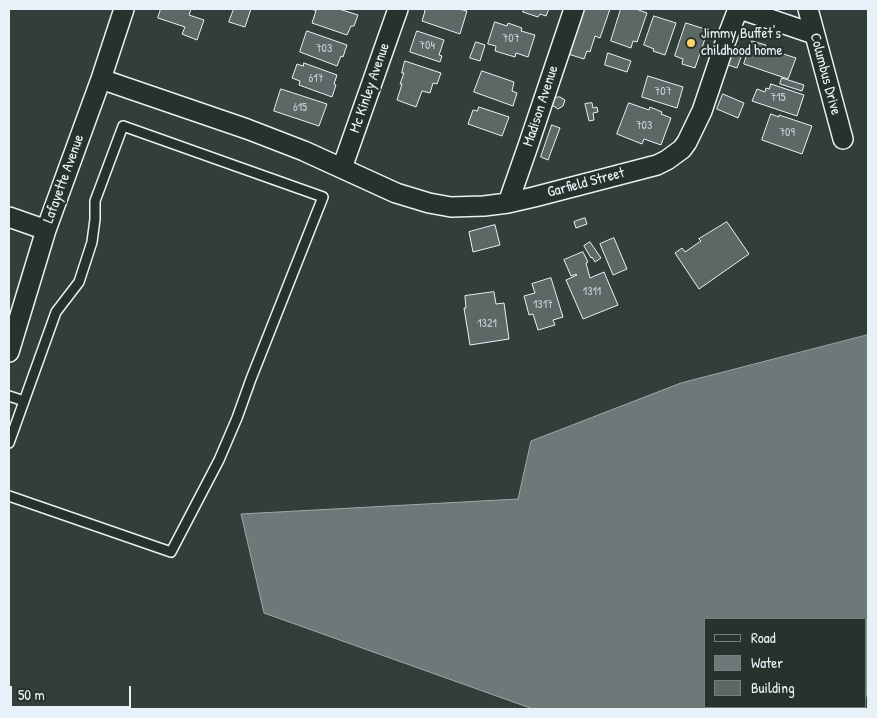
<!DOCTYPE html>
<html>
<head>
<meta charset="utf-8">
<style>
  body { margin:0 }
  #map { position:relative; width:877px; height:718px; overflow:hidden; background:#323e39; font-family:"Patrick Hand",sans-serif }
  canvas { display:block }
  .frame { position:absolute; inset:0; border:10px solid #e8f1f8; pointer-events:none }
  .legend { position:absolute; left:704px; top:618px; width:162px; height:90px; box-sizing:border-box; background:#26332d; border:1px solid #747f7e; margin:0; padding:6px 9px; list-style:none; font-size:15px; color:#e8f1f8 }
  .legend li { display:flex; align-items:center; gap:10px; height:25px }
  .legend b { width:25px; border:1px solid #747f7e }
  .scale { position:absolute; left:10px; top:686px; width:121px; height:22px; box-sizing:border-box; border:2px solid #e8f1f8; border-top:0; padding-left:6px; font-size:15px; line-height:18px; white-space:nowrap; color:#e8f1f8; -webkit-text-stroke:4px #26332d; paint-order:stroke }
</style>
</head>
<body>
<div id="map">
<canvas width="877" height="718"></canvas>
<div class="frame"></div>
<ul class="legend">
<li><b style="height:6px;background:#26332d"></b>Road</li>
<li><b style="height:14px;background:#6d7978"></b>Water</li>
<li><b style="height:14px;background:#5c6865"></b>Building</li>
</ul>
<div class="scale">50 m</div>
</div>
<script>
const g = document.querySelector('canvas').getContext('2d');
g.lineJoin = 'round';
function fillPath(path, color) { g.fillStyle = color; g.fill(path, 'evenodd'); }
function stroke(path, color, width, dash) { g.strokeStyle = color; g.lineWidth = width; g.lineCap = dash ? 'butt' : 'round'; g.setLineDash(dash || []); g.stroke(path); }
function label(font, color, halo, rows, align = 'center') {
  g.font = font + ' "Patrick Hand",sans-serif'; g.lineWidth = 4.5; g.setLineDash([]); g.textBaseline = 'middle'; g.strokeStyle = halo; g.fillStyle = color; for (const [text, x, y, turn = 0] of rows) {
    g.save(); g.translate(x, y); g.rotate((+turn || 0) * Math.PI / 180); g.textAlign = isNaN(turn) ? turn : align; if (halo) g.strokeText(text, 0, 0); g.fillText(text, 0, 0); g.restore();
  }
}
const water = new Path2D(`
  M 868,335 L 868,696 L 866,696 L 866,619 L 706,619 L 705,709 L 533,709 L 264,613 L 241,514 L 518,499 L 531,441 L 681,383 Z`);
const building = new Path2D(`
  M 161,9 L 191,9 L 189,15 L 204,20 L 197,40 L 182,34 L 185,27 L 158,18 Z
  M 234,9 L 251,9 L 245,27 L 229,22 Z
  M 311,9 L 339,9 L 358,15 L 354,26 L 351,26 L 347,35 L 312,23 L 316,11 Z
  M 424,9 L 459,9 L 467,11 L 460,34 L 422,21 L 425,11 L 424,10 Z
  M 524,9 L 549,9 L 546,16 L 540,14 L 538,17 L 523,12 Z
  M 583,9 L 610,9 L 600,38 L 595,36 L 590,52 L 587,51 L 584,59 L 568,54 Z
  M 621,9 L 636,9 L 647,13 L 637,42 L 633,41 L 631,48 L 611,41 Z
  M 654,16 L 676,23 L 665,55 L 653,51 L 654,49 L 644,45 Z
  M 495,22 L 507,26 L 508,23 L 522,28 L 521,31 L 535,35 L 528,57 L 516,53 L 515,57 L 495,51 L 496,46 L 488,44 Z
  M 686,23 L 708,30 L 695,68 L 682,64 L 683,59 L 675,56 Z
  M 307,31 L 347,45 L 343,57 L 341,56 L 337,66 L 300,52 Z
  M 417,31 L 444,40 L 439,55 L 442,56 L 440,62 L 410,52 Z
  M 752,41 L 766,45 L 765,48 L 796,58 L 788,79 L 744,64 Z
  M 476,42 L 485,45 L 480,61 L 470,58 Z
  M 729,44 L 744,49 L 737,68 L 722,63 Z
  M 608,53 L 631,61 L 627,72 L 605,65 Z
  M 405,61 L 441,73 L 437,84 L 433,83 L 430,93 L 422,91 L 416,107 L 397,100 L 402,84 L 400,84 L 404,73 L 402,73 Z
  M 304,63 L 337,75 L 334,84 L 336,85 L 332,97 L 299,85 L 300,81 L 292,78 L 297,64 L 303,66 Z
  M 482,71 L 514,82 L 512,91 L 517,93 L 513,106 L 474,92 Z
  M 648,76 L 683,87 L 677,108 L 642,97 Z
  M 782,78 L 804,85 L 802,91 L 780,84 Z
  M 771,84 L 804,95 L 797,116 L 752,101 L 757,89 L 765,92 L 766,88 L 769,89 Z
  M 281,89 L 327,104 L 319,126 L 274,111 Z
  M 723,94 L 744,103 L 738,118 L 717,109 Z
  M 560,97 L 565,100 L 563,106 L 558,109 L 552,105 L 554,98 Z
  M 592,103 L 593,108 L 597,107 L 598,112 L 593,113 L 594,120 L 589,121 L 585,104 Z
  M 629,103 L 649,110 L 650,107 L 662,112 L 661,114 L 671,118 L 661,145 L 644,139 L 642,144 L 617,134 Z
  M 479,107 L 509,117 L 502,136 L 468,124 L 473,110 L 477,111 Z
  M 771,114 L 779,117 L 779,115 L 812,126 L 802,154 L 762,140 Z
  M 552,125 L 560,128 L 548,160 L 541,157 Z
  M 585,218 L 587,224 L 576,228 L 574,222 Z
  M 727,222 L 749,254 L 699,289 L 675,253 L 682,248 L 685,252 L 701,241 L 699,239 Z
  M 495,225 L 500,245 L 473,252 L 469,232 Z
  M 614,238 L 627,269 L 613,275 L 600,244 Z
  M 590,242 L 601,258 L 595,262 L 592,257 L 591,258 L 584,246 Z
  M 583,252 L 588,262 L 586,263 L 590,278 L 604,272 L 618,305 L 583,319 L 566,280 L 577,275 L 576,274 L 571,276 L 564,260 Z
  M 551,278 L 563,317 L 553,320 L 555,325 L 538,330 L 533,314 L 529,315 L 524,296 L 535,293 L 532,284 Z
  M 494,292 L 496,304 L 504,303 L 509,339 L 470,345 L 464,308 L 466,308 L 465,296 Z`);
const service = new Path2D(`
  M 9,396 L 24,401
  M 9,443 L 56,312 L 79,282 L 92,242 L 95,219 L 95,201 L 123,126 L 323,197 L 251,379 L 237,418 L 219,460 L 171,552 L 9,496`);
const minor = new Path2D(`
  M 740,9 L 814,34
  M 808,9 L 843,139
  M 101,79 L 247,129 L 304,151 L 396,193 L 429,203 L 451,207 L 484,206 L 508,203 L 534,197 L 657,165 L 667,160 L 682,149 L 687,142 L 702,111 L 725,43 L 738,9
  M 342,168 L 398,9
  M 508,203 L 528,146 L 574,9
  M 9,217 L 46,230
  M 9,352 L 46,230 L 101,79 L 124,9`);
const markers = [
  [691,43,5,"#ffd166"]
];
const numberNames = [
  ["707",511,39],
  ["704",427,46],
  ["703",324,49],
  ["617",316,79],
  ["707",663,92],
  ["715",778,98],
  ["615",300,108],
  ["703",644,126],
  ["709",787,133],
  ["1311",592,292],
  ["1317",543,305],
  ["1321",487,324]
];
const poiNames = [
  ["Jimmy Buffet's",701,34],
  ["childhood home",701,51]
];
const streetNames = [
  ["Columbus Drive",825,74,75],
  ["Mc Kinley Avenue",370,88,-71],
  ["Madison Avenue",541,106,-72],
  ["Lafayette Avenue",64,179,-70],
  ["Garfield Street",586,183,-15]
];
fillPath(water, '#6d7978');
stroke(water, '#9ea9ab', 1);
fillPath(building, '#5c6865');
stroke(building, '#e8f1f8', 1);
stroke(service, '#e8f1f8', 12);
stroke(minor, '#e8f1f8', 22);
stroke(service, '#26332d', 9);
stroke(minor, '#26332d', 19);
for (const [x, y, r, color] of markers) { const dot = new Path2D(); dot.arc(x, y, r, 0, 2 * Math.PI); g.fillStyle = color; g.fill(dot); stroke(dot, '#26332d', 2); }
label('12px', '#c5cfd3', null, numberNames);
label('15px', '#e8f1f8', '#26332d', poiNames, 'left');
label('15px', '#e8f1f8', '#26332d', streetNames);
</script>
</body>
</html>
